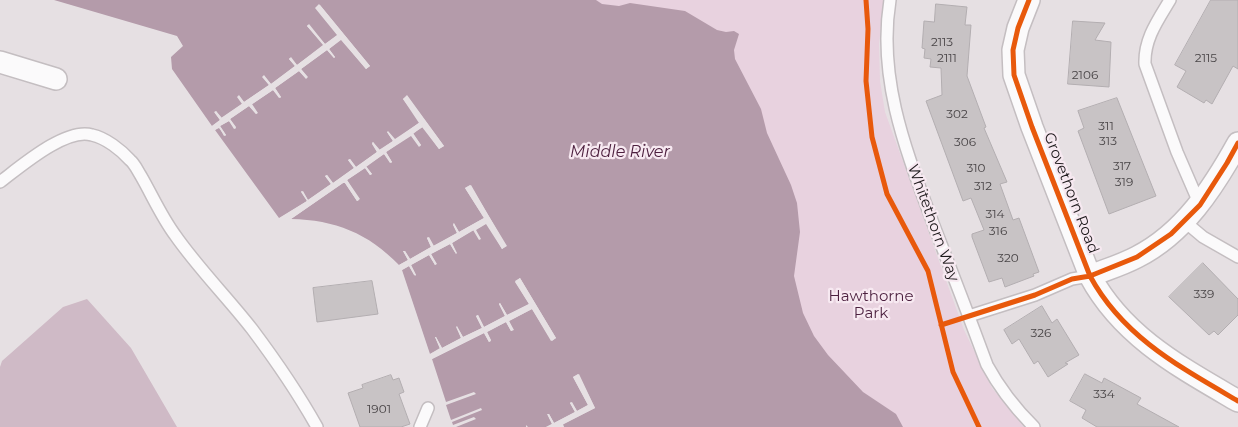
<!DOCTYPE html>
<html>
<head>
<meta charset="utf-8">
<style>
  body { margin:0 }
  canvas { display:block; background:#e6e0e3 }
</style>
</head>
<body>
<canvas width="1238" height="427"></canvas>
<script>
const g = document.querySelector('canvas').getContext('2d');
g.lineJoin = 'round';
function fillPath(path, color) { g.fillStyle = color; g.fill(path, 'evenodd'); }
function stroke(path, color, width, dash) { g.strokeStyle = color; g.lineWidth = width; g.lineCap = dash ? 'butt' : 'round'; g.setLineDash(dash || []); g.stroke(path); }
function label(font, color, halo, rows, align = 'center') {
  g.font = font + ' Montserrat,sans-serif'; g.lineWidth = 4.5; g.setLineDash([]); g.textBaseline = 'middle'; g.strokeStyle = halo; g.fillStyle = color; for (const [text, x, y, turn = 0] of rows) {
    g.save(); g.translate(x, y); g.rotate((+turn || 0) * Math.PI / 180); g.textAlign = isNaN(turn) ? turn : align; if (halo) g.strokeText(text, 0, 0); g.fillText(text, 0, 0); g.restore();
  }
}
const green = new Path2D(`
  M 570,0 L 884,0 L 879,44 L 880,81 L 885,112 L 964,330 L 992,388 L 1024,427 L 849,427 Z`);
const forest = new Path2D(`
  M 87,299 L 131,348 L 177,427 L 0,427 L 0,367 L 2,361 L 63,307 Z`);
const water = new Path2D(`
  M 54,0 L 596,0 L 602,4 L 619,6 L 630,3 L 685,11 L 717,30 L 726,32 L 734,31 L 739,34 L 734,50 L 735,59 L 761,109 L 767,133 L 791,185 L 797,203 L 800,232 L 794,276 L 803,313 L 814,336 L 828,355 L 863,392 L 896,414 L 903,427 L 564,427 L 562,425 L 595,408 L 578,374 L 573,377 L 588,405 L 577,411 L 572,402 L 570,403 L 575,412 L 554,423 L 549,414 L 548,415 L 552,424 L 546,427 L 528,427 L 526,425 L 526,427 L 456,427 L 476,419 L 474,417 L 453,425 L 452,422 L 482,410 L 481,408 L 451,420 L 446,405 L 476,394 L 474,392 L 446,402 L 432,359 L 484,333 L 489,342 L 491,340 L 487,332 L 506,322 L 511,331 L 513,330 L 509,321 L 532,309 L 551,341 L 556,338 L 520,278 L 515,282 L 529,304 L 507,315 L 500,303 L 499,304 L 505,316 L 484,327 L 478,315 L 476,316 L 482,328 L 463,337 L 457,327 L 461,338 L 442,348 L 436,337 L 435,337 L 440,349 L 430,354 L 402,270 L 409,266 L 414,275 L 416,275 L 411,265 L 429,255 L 435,265 L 436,264 L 431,254 L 450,244 L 456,254 L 452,243 L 474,230 L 481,239 L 475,230 L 487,223 L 502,249 L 506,246 L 471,185 L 465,188 L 484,218 L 459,232 L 454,224 L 453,225 L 457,233 L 433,246 L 428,237 L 427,238 L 431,247 L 410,259 L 405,251 L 403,251 L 408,260 L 399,265 C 368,233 335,220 291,219 L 343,183 L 345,183 L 357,201 L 359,200 L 347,180 L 365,168 L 370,175 L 372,174 L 366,167 L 384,154 L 391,163 L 392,162 L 386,152 L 411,135 L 420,146 L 421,145 L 413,133 L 423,127 L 439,149 L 444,146 L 407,96 L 403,99 L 420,122 L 395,140 L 388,132 L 387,132 L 393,141 L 379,150 L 373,142 L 372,144 L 377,152 L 356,167 L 350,159 L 348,160 L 354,168 L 333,183 L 327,175 L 325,176 L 331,184 L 308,200 L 303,191 L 301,192 L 307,201 L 279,218 L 215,130 L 219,127 L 224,136 L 226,135 L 220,126 L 229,121 L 235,129 L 236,127 L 230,119 L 249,106 L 256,114 L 257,113 L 251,105 L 273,90 L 280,98 L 281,97 L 275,88 L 299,71 L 306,78 L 307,77 L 301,69 L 327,50 L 334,58 L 335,57 L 329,49 L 341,39 L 366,69 L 370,66 L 320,5 L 316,8 L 338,35 L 325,44 L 308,25 L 307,26 L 324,45 L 297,65 L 290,58 L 289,59 L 295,66 L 271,84 L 264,76 L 263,77 L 269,85 L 244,102 L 239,96 L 238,97 L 243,103 L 221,118 L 216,111 L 215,113 L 220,120 L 212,126 L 172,69 L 171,57 L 183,46 L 177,36 Z`);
const pier = new Path2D(`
  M 319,4 L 370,66 L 366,69 L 341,40 L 329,49 L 335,57 L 334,58 L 327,50 L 301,69 L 308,77 L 306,79 L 299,71 L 275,88 L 281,97 L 279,98 L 273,90 L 252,104 L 258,113 L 256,114 L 249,106 L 230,119 L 236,128 L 234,129 L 229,121 L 220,126 L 226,135 L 225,136 L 219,128 L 215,130 L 213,128 L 219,125 L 273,87 L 340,37 L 343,38 L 367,65 L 319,8 L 340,33 L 339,36 L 213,128 L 212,126 L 220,120 L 214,112 L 216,111 L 222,118 L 242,104 L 237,97 L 239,95 L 244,102 L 269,85 L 262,77 L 264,75 L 271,84 L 295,66 L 289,59 L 291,57 L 297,65 L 323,45 L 307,26 L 309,24 L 325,44 L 337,35 L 315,8 Z
  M 407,95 L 444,146 L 439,149 L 422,127 L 413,134 L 421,145 L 419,147 L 411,136 L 386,152 L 392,162 L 390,163 L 384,154 L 366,166 L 372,174 L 370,175 L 365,168 L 347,180 L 360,199 L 357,201 L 345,183 L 343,183 L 291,219 L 288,219 L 422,125 L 425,125 L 440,145 L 407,99 L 422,121 L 422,124 L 308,203 L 285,219 L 280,218 L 307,201 L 301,191 L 302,191 L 308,200 L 331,184 L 325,176 L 327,175 L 333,183 L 354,168 L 348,160 L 350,159 L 356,167 L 377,152 L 372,143 L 373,142 L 380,150 L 393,141 L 387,132 L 388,131 L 395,139 L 419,123 L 403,99 Z
  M 470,185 L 507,246 L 502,249 L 486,224 L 476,230 L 481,239 L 479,240 L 473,230 L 452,243 L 457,253 L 456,254 L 450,244 L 431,254 L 437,264 L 435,265 L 429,255 L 411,265 L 416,275 L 415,276 L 409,266 L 402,270 L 401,268 L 486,221 L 489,222 L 503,245 L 470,188 L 486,217 L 486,220 L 400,267 L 399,265 L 408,260 L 403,251 L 405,251 L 410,259 L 431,247 L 427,238 L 429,237 L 434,246 L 457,233 L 453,224 L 454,223 L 459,232 L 484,218 L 465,188 Z
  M 520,278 L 556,338 L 552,341 L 532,309 L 509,321 L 514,330 L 511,331 L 506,322 L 487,332 L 491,341 L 489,342 L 484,333 L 432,359 L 431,357 L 531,306 L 534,307 L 553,337 L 519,282 L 531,303 L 531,306 L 430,356 L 430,354 L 440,348 L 435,337 L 436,337 L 442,348 L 461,338 L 456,327 L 457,326 L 463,337 L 482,328 L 476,316 L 478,315 L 484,327 L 505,316 L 499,304 L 500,303 L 507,315 L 529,304 L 515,281 Z
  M 579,374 L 595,408 L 563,424 L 564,427 L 561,427 L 561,423 L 592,407 L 591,405 L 589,407 L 553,426 L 546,427 L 552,424 L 547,414 L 549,414 L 554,423 L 575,412 L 570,403 L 571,402 L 577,411 L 588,405 L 573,377 Z`);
const building = new Path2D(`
  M 1211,0 L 1238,0 L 1238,69 L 1233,66 L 1212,104 L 1206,100 L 1204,103 L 1177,87 L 1186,71 L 1175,65 Z
  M 936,4 L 967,7 L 965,25 L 971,25 L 967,76 L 986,127 L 984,128 L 1007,182 L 1000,184 L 1013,220 L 1019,218 L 1039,272 L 1033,274 L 1034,276 L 1005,287 L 1002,278 L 989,282 L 972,237 L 972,234 L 984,230 L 971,198 L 963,201 L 926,101 L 942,95 L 941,68 L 930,67 L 931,59 L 924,58 L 925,49 L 922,48 L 924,21 L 934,22 Z
  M 1073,21 L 1105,23 L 1095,40 L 1111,42 L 1109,87 L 1068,84 Z
  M 1117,98 L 1156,196 L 1109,214 L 1078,131 L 1084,128 L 1078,111 Z
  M 1203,263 L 1238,299 L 1238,315 L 1218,335 L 1214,331 L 1209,335 L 1169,297 Z
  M 372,281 L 378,314 L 317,322 L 313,288 Z
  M 1042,306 L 1052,323 L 1057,319 L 1079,355 L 1065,363 L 1068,364 L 1048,377 L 1038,361 L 1034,364 L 1019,339 L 1012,344 L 1004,330 Z
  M 1085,374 L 1102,383 L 1104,378 L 1141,398 L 1137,404 L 1179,427 L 1097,427 L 1082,418 L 1086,410 L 1070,401 Z
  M 391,375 L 393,380 L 399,378 L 404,392 L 399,394 L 410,424 L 401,427 L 360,427 L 348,393 L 363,388 L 362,385 Z`);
const lane = new Path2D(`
  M 890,0 C 877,80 907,153 934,226 C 952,272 970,319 987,365 C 1000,389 1015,408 1034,427
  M 1170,0 C 1158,20 1144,39 1145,64 L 1177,152 L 1200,205
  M 0,182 C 20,167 66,127 92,135 C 106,138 121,150 130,160 C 135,164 137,170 141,176 C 152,195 161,216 175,235 C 198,268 227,297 252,329 C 276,361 298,393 317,427
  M 1184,221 L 1203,237 L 1238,257
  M 969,316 L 1035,295 L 1072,279 L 1090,276
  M 420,427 L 428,408`);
const street = new Path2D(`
  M 1029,0 L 1018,28 L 1013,50 L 1014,75 L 1032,127 L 1090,276 C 1123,337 1180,367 1238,401
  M 0,62 L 56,79
  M 1090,276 C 1105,270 1122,265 1137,257 C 1184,233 1213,188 1238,143`);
const cycleway = new Path2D(`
  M 866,0 L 868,29 L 866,81 L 872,137 L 887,194 L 928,271 L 953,372 L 979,427
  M 1029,0 L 1018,28 L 1013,50 L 1014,75 L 1032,127 L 1090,276 C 1123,337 1180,367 1238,401
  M 941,325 L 1035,295 L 1072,279 L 1090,276 L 1137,257 L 1171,234 L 1200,205 L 1227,163 L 1238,143`);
const numberNames = [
  ["2113",942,42],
  ["2111",947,58],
  ["2115",1206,58],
  ["2106",1085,75],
  ["302",957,114],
  ["311",1106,126],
  ["313",1108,141],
  ["306",965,142],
  ["317",1122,166],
  ["310",976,168],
  ["319",1124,182],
  ["312",983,186],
  ["314",995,214],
  ["316",998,231],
  ["320",1008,258],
  ["339",1204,294],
  ["326",1041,333],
  ["334",1104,394],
  ["1901",379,409]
];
const streetNames = [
  ["Grovethorn Road",1071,193,69],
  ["Whitethorn Way",933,223,70]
];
const parkNames = [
  ["Hawthorne",871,297],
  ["Park",871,314]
];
const waterNames = [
  ["Middle River",620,152]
];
fillPath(green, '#e8d2df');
fillPath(forest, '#cfbac6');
fillPath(water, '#b49baa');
fillPath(pier, '#e6e0e3');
fillPath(building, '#c8c3c5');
stroke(building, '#b3aeb1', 1);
stroke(lane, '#c4bec1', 14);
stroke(street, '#c4bec1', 24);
stroke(lane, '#fbfafb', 11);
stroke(street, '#fbfafb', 21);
stroke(cycleway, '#e8590c', 5);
label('12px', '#484446', null, numberNames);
label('15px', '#1d191b', '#f7e9f1', streetNames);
label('15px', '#4b1f3e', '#f7e9f1', parkNames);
label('italic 16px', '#4d203f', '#f7e9f1', waterNames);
</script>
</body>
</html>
